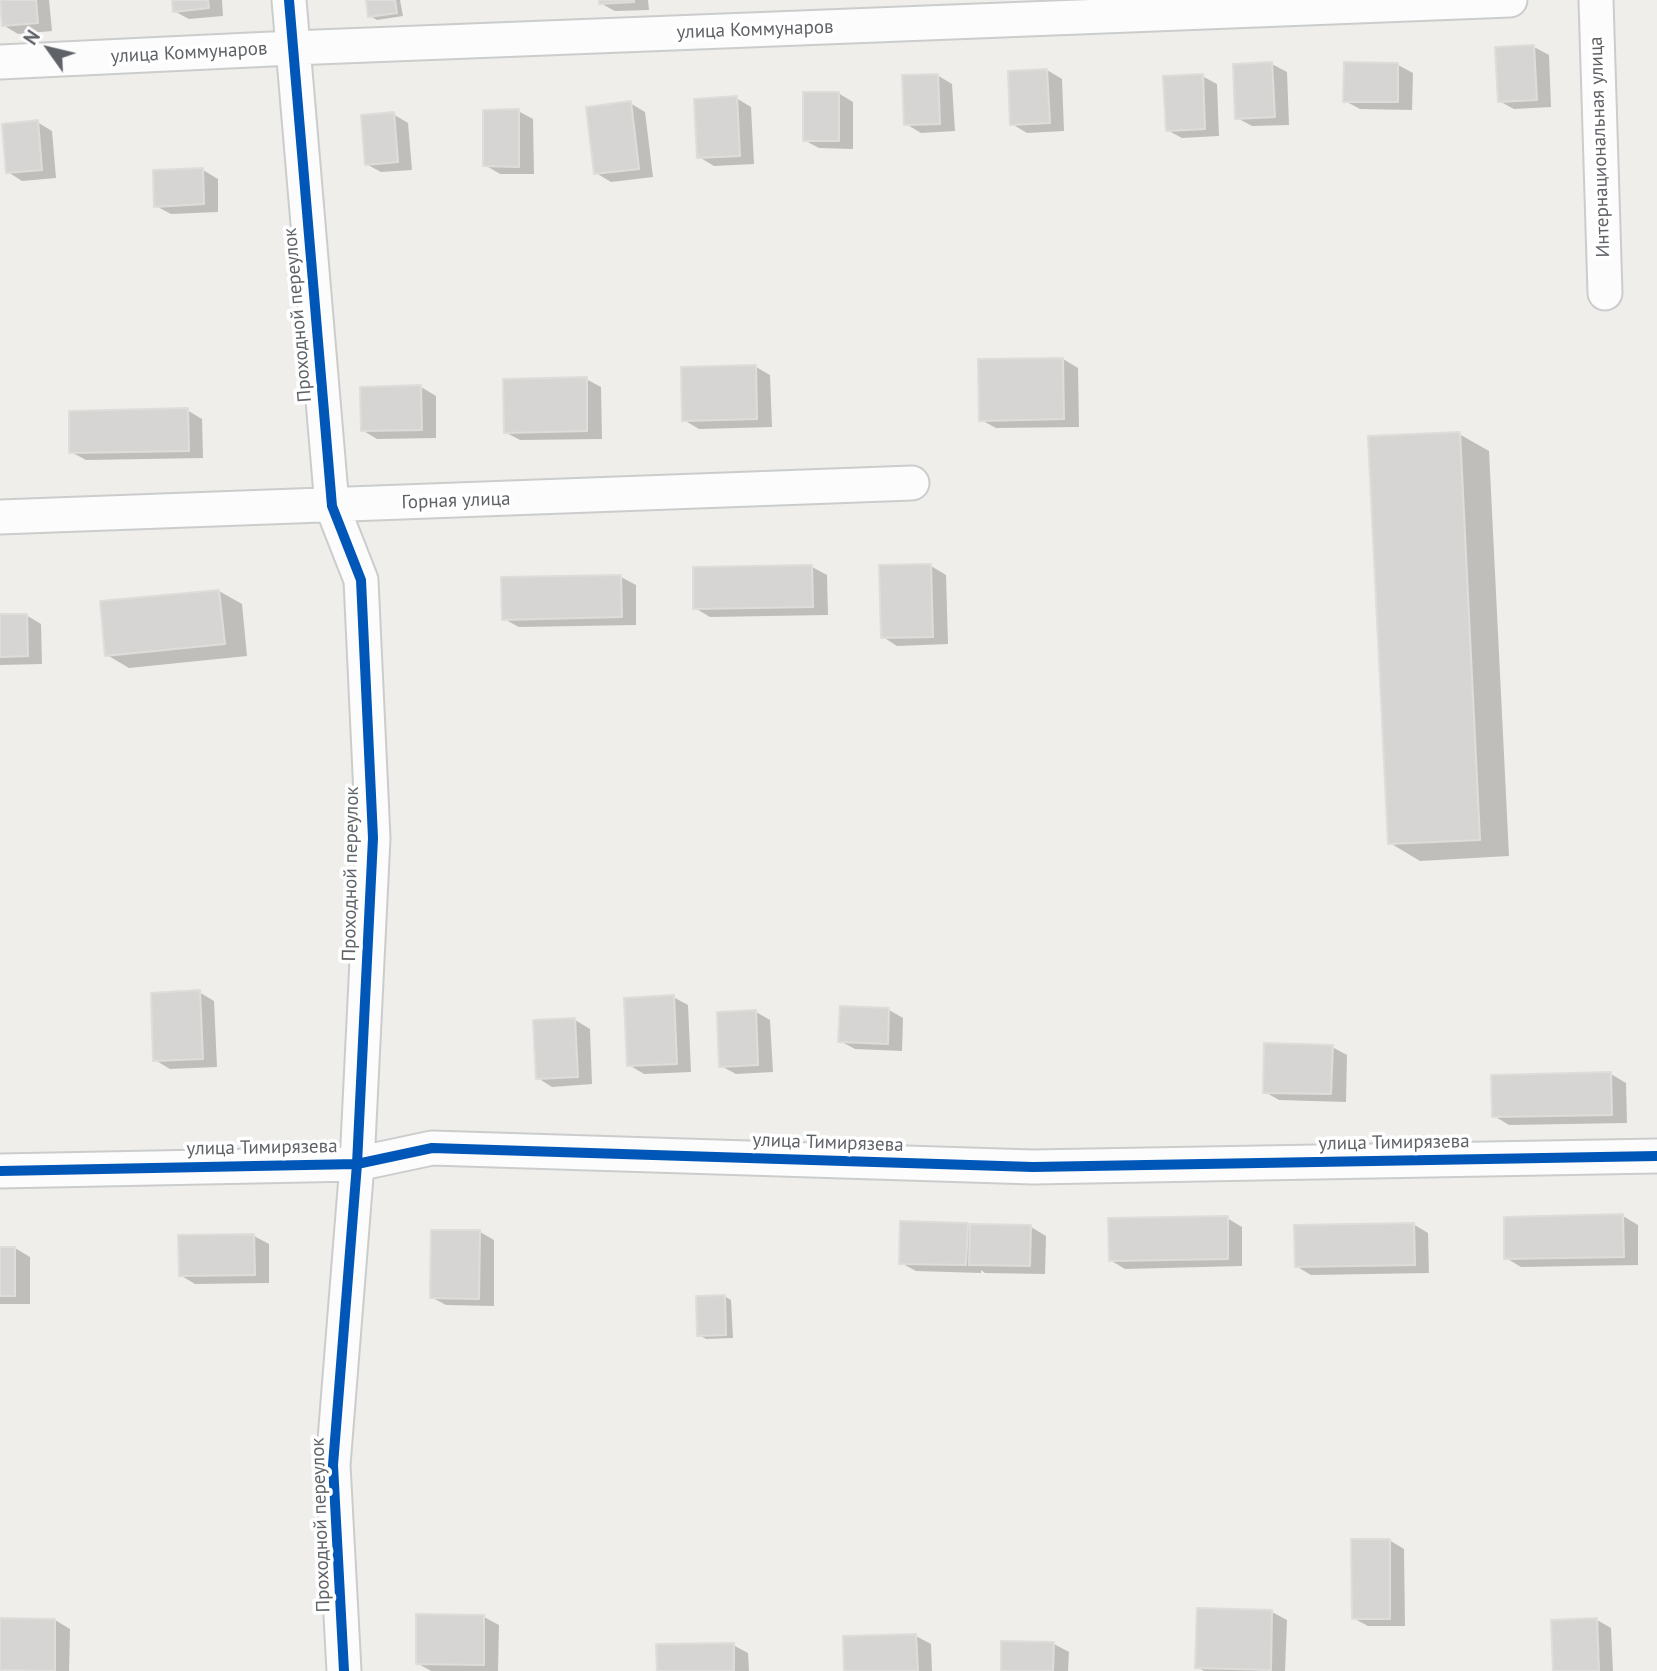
<!DOCTYPE html>
<html>
<head>
<meta charset="utf-8">
<style>
  body { margin:0 }
  #map { position:relative; width:1657px; height:1671px; overflow:hidden; background:#efeeea; font-family:"PT Sans",sans-serif }
  canvas { display:block }
  .north { position:absolute; left:14px; top:14px; width:70px; height:70px; -webkit-text-stroke:5px #fff; paint-order:stroke; rotate:304deg; font-size:19px; font-weight:700; line-height:28px; text-align:center; color:#5f6368 }
  .north::after { content:''; display:block; margin:auto; width:24px; height:32px; background:#5f6368; clip-path:polygon(50% 0,100% 100%,50% 72%,0 100%) }
</style>
</head>
<body>
<div id="map">
<canvas width="1657" height="1671"></canvas>
<div class="north">N</div>
</div>
<script>
const g = document.querySelector('canvas').getContext('2d');
g.lineJoin = 'round';
function fillPath(path, color) { g.fillStyle = color; g.fill(path, 'evenodd'); }
function stroke(path, color, width, dash) { g.strokeStyle = color; g.lineWidth = width; g.lineCap = dash ? 'butt' : 'round'; g.setLineDash(dash || []); g.stroke(path); }
function label(font, color, halo, rows, align = 'center') {
  g.font = font + ' "PT Sans",sans-serif'; g.lineWidth = 7; g.setLineDash([]); g.textBaseline = 'middle'; g.strokeStyle = halo; g.fillStyle = color; for (const [text, x, y, turn = 0] of rows) {
    g.save(); g.translate(x, y); g.rotate((+turn || 0) * Math.PI / 180); g.textAlign = isNaN(turn) ? turn : align; if (halo) g.strokeText(text, 0, 0); g.fillText(text, 0, 0); g.restore();
  }
}
const shadow = new Path2D(`
  M 1,0 L 49,0 L 52,31 L 18,34 L 3,25 Z
  M 173,0 L 222,0 L 223,16 L 189,19 L 174,11 Z
  M 367,0 L 400,0 L 403,16 L 377,20 L 370,16 Z
  M 600,0 L 648,0 L 649,10 L 615,11 L 600,3 Z
  M 1534,47 L 1549,55 L 1551,107 L 1514,109 L 1499,101 Z
  M 1272,64 L 1287,72 L 1289,125 L 1252,126 L 1237,118 Z
  M 1398,65 L 1413,73 L 1412,110 L 1360,109 L 1345,101 Z
  M 1047,70 L 1062,79 L 1064,131 L 1027,133 L 1012,124 Z
  M 937,75 L 952,84 L 955,131 L 921,133 L 906,124 Z
  M 1202,76 L 1217,84 L 1219,136 L 1182,138 L 1167,130 Z
  M 838,93 L 853,102 L 853,149 L 819,148 L 804,140 Z
  M 736,98 L 751,107 L 754,164 L 714,166 L 699,157 Z
  M 630,103 L 645,112 L 653,177 L 611,182 L 596,173 Z
  M 518,111 L 533,119 L 534,174 L 500,174 L 485,165 Z
  M 393,114 L 408,123 L 412,170 L 381,172 L 366,164 Z
  M 37,122 L 52,131 L 56,178 L 22,181 L 8,172 Z
  M 203,170 L 218,179 L 218,212 L 171,214 L 156,206 Z
  M 1063,359 L 1078,368 L 1079,427 L 996,428 L 981,420 Z
  M 756,367 L 770,375 L 772,427 L 699,429 L 684,420 Z
  M 586,379 L 601,387 L 602,439 L 520,440 L 505,432 Z
  M 421,387 L 436,396 L 436,438 L 377,439 L 362,430 Z
  M 187,410 L 202,419 L 203,458 L 86,460 L 71,452 Z
  M 1459,434 L 1489,451 L 1509,856 L 1420,861 L 1390,843 Z
  M 931,566 L 946,575 L 948,644 L 897,646 L 883,637 Z
  M 812,567 L 827,575 L 828,615 L 710,617 L 695,608 Z
  M 621,577 L 636,585 L 636,625 L 519,627 L 504,619 Z
  M 219,591 L 242,604 L 247,656 L 129,668 L 107,655 Z
  M 26,615 L 41,624 L 42,664 L 0,665 L 0,616 Z
  M 199,992 L 214,1001 L 217,1067 L 170,1069 L 155,1060 Z
  M 673,997 L 688,1005 L 691,1072 L 644,1074 L 629,1065 Z
  M 889,1010 L 903,1018 L 902,1051 L 855,1049 L 840,1041 Z
  M 756,1012 L 770,1020 L 773,1072 L 736,1074 L 721,1066 Z
  M 575,1020 L 590,1029 L 592,1084 L 552,1087 L 538,1078 Z
  M 1332,1047 L 1347,1055 L 1346,1102 L 1279,1100 L 1265,1092 Z
  M 1611,1074 L 1626,1083 L 1627,1123 L 1509,1125 L 1494,1116 Z
  M 1623,1216 L 1638,1225 L 1638,1265 L 1521,1267 L 1506,1258 Z
  M 1227,1218 L 1242,1227 L 1242,1266 L 1125,1269 L 1110,1260 Z
  M 1413,1224 L 1428,1233 L 1429,1273 L 1311,1275 L 1296,1266 Z
  M 967,1225 L 971,1227 L 1031,1227 L 1046,1236 L 1045,1274 L 985,1273 L 981,1270 L 981,1273 L 916,1271 L 901,1263 Z
  M 480,1232 L 494,1240 L 494,1306 L 446,1305 L 431,1297 Z
  M 254,1236 L 269,1244 L 269,1283 L 195,1284 L 180,1275 Z
  M 0,1248 L 15,1248 L 30,1257 L 30,1304 L 0,1304 Z
  M 724,1296 L 731,1300 L 733,1338 L 706,1339 L 699,1335 Z
  M 1389,1540 L 1404,1549 L 1405,1626 L 1368,1626 L 1353,1618 Z
  M 1272,1612 L 1287,1620 L 1285,1671 L 1204,1671 L 1197,1667 Z
  M 484,1617 L 499,1625 L 498,1671 L 431,1671 L 417,1663 Z
  M 0,1620 L 55,1620 L 70,1629 L 69,1671 L 0,1671 Z
  M 1597,1620 L 1611,1628 L 1613,1671 L 1554,1671 Z
  M 916,1636 L 931,1644 L 932,1671 L 846,1671 Z
  M 1054,1644 L 1069,1652 L 1068,1671 L 1002,1671 Z
  M 733,1645 L 748,1653 L 749,1671 L 659,1671 Z`);
const building = new Path2D(`
  M 0,0 L 36,0 L 38,23 L 2,26 Z
  M 172,0 L 208,0 L 209,8 L 173,12 Z
  M 366,0 L 395,0 L 397,13 L 368,17 Z
  M 599,0 L 634,0 L 634,2 L 599,4 Z
  M 1534,45 L 1537,100 L 1498,102 L 1495,47 Z
  M 1272,62 L 1275,117 L 1235,119 L 1233,64 Z
  M 1344,62 L 1398,63 L 1398,102 L 1343,102 Z
  M 1047,69 L 1050,123 L 1010,125 L 1008,71 Z
  M 938,74 L 940,124 L 904,125 L 902,75 Z
  M 1203,74 L 1205,129 L 1166,131 L 1163,76 Z
  M 803,92 L 839,92 L 839,141 L 803,141 Z
  M 737,96 L 740,156 L 697,158 L 694,99 Z
  M 631,101 L 639,169 L 594,174 L 586,107 Z
  M 519,109 L 519,167 L 483,166 L 483,110 Z
  M 394,112 L 398,162 L 365,165 L 361,115 Z
  M 38,120 L 42,170 L 6,173 L 2,124 Z
  M 203,168 L 204,204 L 154,207 L 153,170 Z
  M 1063,358 L 1064,419 L 979,421 L 978,359 Z
  M 756,365 L 757,419 L 682,421 L 681,367 Z
  M 587,377 L 587,431 L 504,433 L 503,379 Z
  M 421,385 L 422,430 L 361,431 L 360,387 Z
  M 188,408 L 189,451 L 69,453 L 69,411 Z
  M 1460,432 L 1480,840 L 1388,844 L 1368,436 Z
  M 931,564 L 933,637 L 881,638 L 879,565 Z
  M 812,565 L 813,607 L 693,609 L 693,567 Z
  M 621,575 L 622,617 L 502,620 L 501,577 Z
  M 219,590 L 225,644 L 105,656 L 100,601 Z
  M 0,614 L 27,614 L 28,656 L 0,657 Z
  M 200,990 L 203,1059 L 153,1061 L 151,993 Z
  M 674,995 L 677,1064 L 627,1066 L 624,998 Z
  M 840,1006 L 889,1008 L 888,1044 L 838,1042 Z
  M 756,1010 L 758,1065 L 719,1067 L 717,1012 Z
  M 575,1018 L 578,1077 L 536,1079 L 533,1020 Z
  M 1264,1043 L 1333,1045 L 1331,1094 L 1263,1093 Z
  M 1611,1072 L 1612,1115 L 1492,1117 L 1491,1075 Z
  M 1623,1214 L 1624,1257 L 1504,1259 L 1504,1217 Z
  M 1228,1216 L 1228,1259 L 1109,1261 L 1108,1218 Z
  M 900,1221 L 968,1223 L 966,1265 L 899,1264 Z
  M 1414,1223 L 1415,1265 L 1295,1267 L 1294,1225 Z
  M 970,1224 L 1031,1225 L 1030,1266 L 969,1265 Z
  M 431,1230 L 480,1230 L 479,1299 L 430,1298 Z
  M 254,1234 L 255,1275 L 179,1276 L 178,1235 Z
  M 0,1247 L 15,1247 L 15,1296 L 0,1296 Z
  M 725,1295 L 726,1335 L 697,1336 L 696,1296 Z
  M 1351,1539 L 1390,1539 L 1390,1619 L 1352,1619 Z
  M 1197,1608 L 1272,1610 L 1271,1670 L 1195,1668 Z
  M 416,1614 L 484,1615 L 484,1665 L 416,1664 Z
  M 0,1618 L 55,1619 L 55,1671 L 0,1670 Z
  M 1597,1618 L 1599,1671 L 1553,1671 L 1551,1620 Z
  M 916,1634 L 918,1671 L 844,1671 L 843,1636 Z
  M 1001,1641 L 1054,1642 L 1053,1671 L 1001,1671 Z
  M 734,1643 L 734,1671 L 657,1671 L 656,1644 Z`);
const street = new Path2D(`
  M 289,0 L 332,506 L 361,580 L 373,838 L 357,1164 L 333,1465 L 344,1671
  M 1596,0 L 1605,293
  M 0,62 L 292,48 L 1510,0
  M 0,517 L 912,483
  M 0,1171 L 357,1164 L 432,1148 L 1033,1167 L 1657,1156`);
const cycleway = new Path2D(`
  M 289,0 L 332,506 L 361,580 L 373,838 L 357,1164 L 333,1465 L 344,1671
  M 0,1171 L 357,1164 L 432,1148 L 1033,1167 L 1657,1156`);
const streetNames = [
  ["улица Коммунаров",755,30,-2],
  ["улица Коммунаров",189,53,-3],
  ["Интернациональная улица",1600,147,-92],
  ["Проходной переулок",298,315,-95],
  ["Горная улица",456,501,-2],
  ["Проходной переулок",351,874,-89],
  ["улица Тимирязева",828,1143,2],
  ["улица Тимирязева",1394,1143,-1],
  ["улица Тимирязева",262,1148,-1],
  ["Проходной переулок",321,1525,-92]
];
fillPath(shadow, '#0003');
fillPath(building, '#d6d5d3');
stroke(building, '#deddd9', 2);
stroke(street, '#cbcccc', 37);
stroke(street, '#fdfcfc', 33);
stroke(cycleway, '#0057b8', 10);
label('19px', '#5f6368', '#fff', streetNames);
</script>
</body>
</html>
